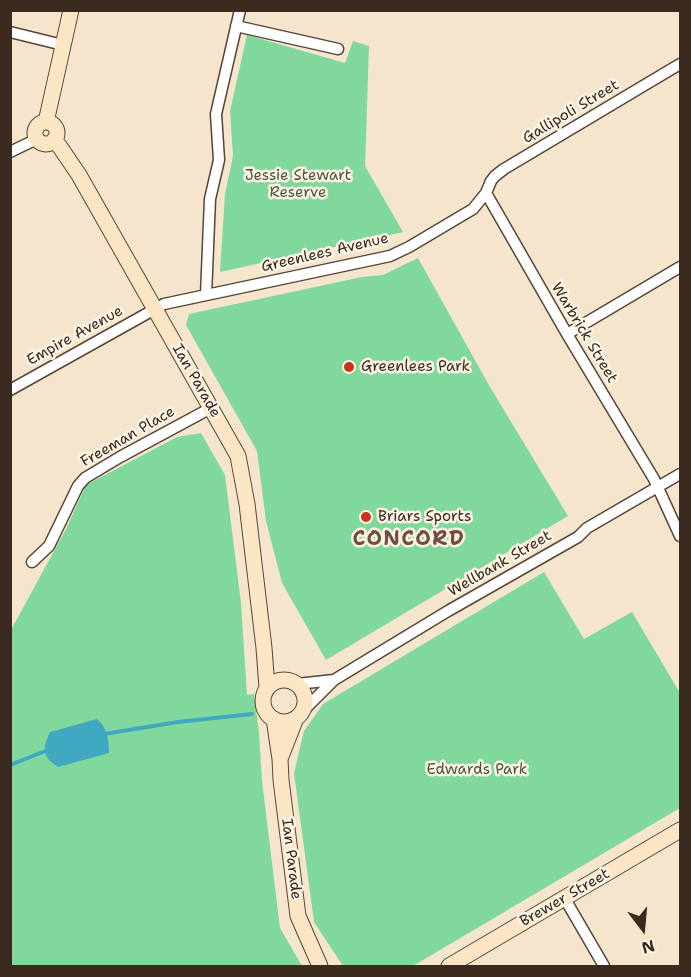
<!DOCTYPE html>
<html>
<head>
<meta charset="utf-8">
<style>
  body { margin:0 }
  #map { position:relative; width:691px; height:977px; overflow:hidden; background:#f5e5cc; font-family:"Shantell Sans",sans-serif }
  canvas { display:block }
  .frame { position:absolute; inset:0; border:12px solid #3b2a1e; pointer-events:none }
  .north { position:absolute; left:613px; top:899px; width:60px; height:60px; -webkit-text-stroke:4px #fcf5e5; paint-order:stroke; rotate:164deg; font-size:16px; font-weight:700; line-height:24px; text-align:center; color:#3b2a1e }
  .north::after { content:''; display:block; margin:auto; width:21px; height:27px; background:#3b2a1e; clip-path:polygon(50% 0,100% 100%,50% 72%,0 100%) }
</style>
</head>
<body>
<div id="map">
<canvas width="691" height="977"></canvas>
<div class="frame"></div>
<div class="north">N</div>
</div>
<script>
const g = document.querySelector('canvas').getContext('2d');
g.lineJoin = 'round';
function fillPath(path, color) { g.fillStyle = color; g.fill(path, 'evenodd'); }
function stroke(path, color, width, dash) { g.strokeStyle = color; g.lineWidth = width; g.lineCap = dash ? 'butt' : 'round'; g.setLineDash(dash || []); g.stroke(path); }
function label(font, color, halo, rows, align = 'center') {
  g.font = font + ' "Shantell Sans",sans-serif'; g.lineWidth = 5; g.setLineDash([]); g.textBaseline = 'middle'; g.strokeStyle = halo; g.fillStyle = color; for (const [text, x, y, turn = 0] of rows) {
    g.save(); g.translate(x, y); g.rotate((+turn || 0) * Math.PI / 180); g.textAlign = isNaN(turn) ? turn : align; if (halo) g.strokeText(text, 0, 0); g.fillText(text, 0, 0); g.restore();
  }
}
const green = new Path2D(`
  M 247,35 L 345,63 L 353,41 L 369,46 L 365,166 L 403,232 L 220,272 L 225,194 L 233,156 L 230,111 Z
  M 418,258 L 490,387 L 568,516 L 326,660 L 282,583 L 266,521 L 257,451 L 186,325 L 189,314 L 362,277 L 383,275 Z
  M 201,433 L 225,475 L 241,603 L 247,695 L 254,694 L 259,733 L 262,781 L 280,928 L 302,966 L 11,966 L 11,630 L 66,529 L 86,485 L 177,437 Z
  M 544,572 L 584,639 L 632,612 L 680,693 L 680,808 L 413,966 L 343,966 L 314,922 L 294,773 L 304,731 L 323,704 Z`);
const water = new Path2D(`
  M 97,719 C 107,727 109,740 109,753 L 58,767 C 42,756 42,750 50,732 Z`);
const stream = new Path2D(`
  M 104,734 L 178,722 L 252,714
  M 10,765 L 48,750`);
const street = new Path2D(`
  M 236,26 L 338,49
  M 10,32 L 63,45
  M 10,152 L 37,139
  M 486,193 L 567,334 L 654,479 L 680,536
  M 206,295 L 210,199 L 219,160 L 216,114 L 240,10
  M 567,334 L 680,267
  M 10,390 L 164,304 L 390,256 L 409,247 L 473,209 L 486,193 L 491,181 L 495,176 L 504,169 L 680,64
  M 32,562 L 49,546 L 78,486 L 85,478 L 120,457 L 211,408
  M 297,684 L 334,680
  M 300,714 L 334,680 L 448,611 L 578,537 L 587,528 L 680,474
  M 565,899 L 604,966`);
const secondary = new Path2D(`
  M 46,122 L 71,10
  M35 133a11 11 0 1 1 22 0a11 11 0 1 1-22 0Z
  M 54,140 L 60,147 L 79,175 L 238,456 L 247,504 L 264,648 L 267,688
  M263 701a21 21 0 1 1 42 0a21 21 0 1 1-42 0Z
  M 274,719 L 280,759 L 281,780 L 298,916 L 320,966
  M 280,759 L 296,718
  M 449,966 L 680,830`);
const markers = [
  [349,367,6,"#c8321e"],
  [366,517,6,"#c8321e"]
];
const streetNames = [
  ["Gallipoli Street",571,112,-31],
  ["Greenlees Avenue",325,253,-13],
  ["Warbrick Street",584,333,59],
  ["Empire Avenue",75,336,-29],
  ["Ian Parade",196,381,60],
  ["Freeman Place",128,437,-30],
  ["Wellbank Street",500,564,-30],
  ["Ian Parade",291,859,83],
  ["Brewer Street",565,898,-30]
];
const parkNames = [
  ["Jessie Stewart",298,176],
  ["Reserve",298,193],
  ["Edwards Park",477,770]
];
const poiNames = [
  ["Greenlees Park",361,367],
  ["Briars Sports",378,517]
];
const districtNames = [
  ["CONCORD",409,540]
];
fillPath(green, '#81d89c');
fillPath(water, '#40a8c0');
stroke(stream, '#40a8c0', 4);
stroke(street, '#574638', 13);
stroke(secondary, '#574638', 17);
stroke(street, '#fff', 10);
stroke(secondary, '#fce5c4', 15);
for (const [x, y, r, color] of markers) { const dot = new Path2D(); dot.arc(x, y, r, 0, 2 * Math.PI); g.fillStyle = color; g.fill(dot); stroke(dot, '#fcf5e5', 2); }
label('15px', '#3b2a1e', '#fcf5e5', streetNames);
label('15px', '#4c563e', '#fcf5e5', parkNames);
label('15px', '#3b2a1e', '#fcf5e5', poiNames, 'left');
g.letterSpacing = '1.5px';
label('bold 21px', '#724e40', '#fcf5e5', districtNames);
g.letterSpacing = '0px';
</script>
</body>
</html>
